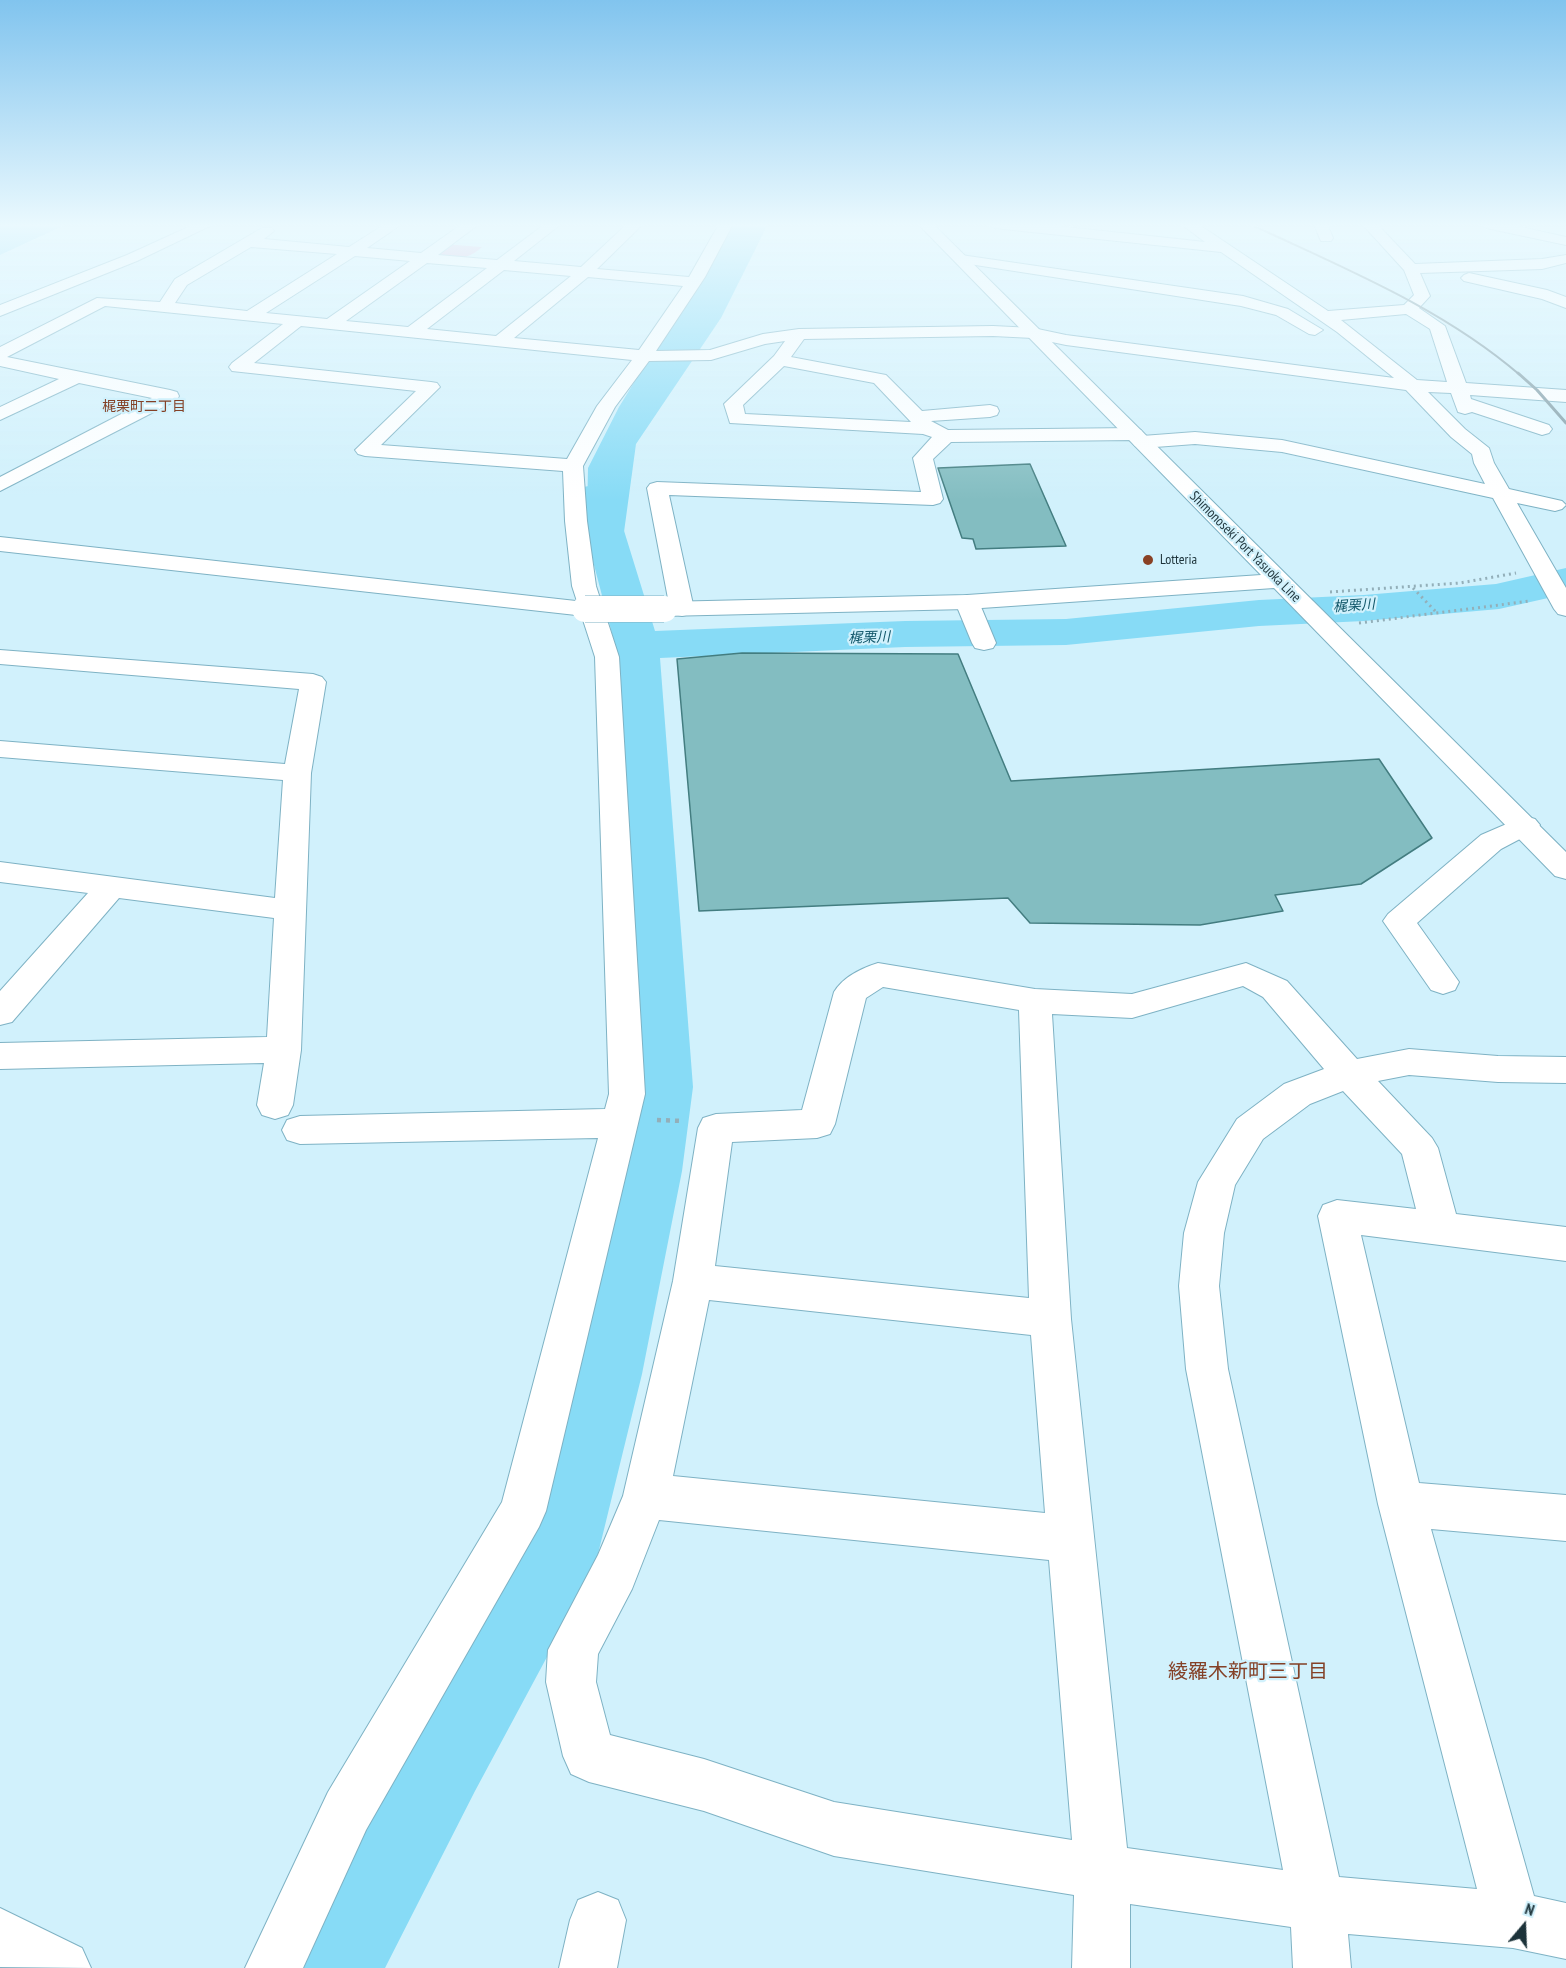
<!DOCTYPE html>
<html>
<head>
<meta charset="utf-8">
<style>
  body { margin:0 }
  #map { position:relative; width:1566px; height:1968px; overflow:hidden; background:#d1f1fc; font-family:"PT Sans Narrow",sans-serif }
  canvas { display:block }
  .north { position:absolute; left:1494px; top:1896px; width:60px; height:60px; -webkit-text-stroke:4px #d1f1fc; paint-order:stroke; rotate:19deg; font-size:16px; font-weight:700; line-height:24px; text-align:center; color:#1d333a }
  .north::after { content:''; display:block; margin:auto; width:21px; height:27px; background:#1d333a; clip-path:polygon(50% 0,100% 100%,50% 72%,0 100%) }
</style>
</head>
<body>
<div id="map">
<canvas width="1566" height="1968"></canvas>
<div class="north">N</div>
</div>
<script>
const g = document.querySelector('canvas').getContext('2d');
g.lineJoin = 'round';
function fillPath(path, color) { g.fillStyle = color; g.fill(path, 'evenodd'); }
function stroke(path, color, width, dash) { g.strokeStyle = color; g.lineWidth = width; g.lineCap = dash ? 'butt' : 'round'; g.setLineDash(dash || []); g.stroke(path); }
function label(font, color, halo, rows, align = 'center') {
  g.font = font + ' "PT Sans Narrow","Noto Sans JP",sans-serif'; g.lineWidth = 4.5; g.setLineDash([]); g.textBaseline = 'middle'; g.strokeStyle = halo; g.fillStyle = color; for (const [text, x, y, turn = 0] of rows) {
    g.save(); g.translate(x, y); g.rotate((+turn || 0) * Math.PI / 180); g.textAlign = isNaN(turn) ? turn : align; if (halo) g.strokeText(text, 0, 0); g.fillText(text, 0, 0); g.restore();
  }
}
const green = new Path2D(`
  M 444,244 L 482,247 C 464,263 454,258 432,255 Z`);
const water = new Path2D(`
  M 0,224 L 67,224 L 0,255 Z
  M 731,224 L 768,224 L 721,318 L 636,444 L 618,576 L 587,514 L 588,468 L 619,407 Z`);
const river = new Path2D(`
  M 597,484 L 610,487 L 616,495 L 617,508 L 655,631 L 905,621 L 1066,619 L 1259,600 L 1364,595 L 1496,584 L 1566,568 L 1566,594 L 1499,609 L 1364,621 L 1259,626 L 1066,645 L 905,647 L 660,658 L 693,1087 L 682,1171 L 642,1374 L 597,1558 L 584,1588 L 475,1791 L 385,1968 L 281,1968 L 312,1895 L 407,1723 L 516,1540 L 564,1374 L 614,1171 L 629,1087 L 615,645 L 579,508 L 578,495 L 584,487 Z`);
const building = new Path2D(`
  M 1030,464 L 1066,546 L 976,549 L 973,539 L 962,538 L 938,468 Z
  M 742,653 L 958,654 L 1011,781 L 1379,759 L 1432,838 L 1361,884 L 1275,895 L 1283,911 L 1200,925 L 1030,923 L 1008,898 L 699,911 L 677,659 Z`);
const pathFar1 = new Path2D(`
  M 1413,588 L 1437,613
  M 1330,592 L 1460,583 L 1516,573
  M 1359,623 L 1530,601`);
const path = new Path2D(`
  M 657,1120 L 683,1121`);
const street = new Path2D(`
  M 385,224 L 402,224 L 367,248 L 421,253 L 462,224 L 479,224 L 438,255 L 497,260 L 545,224 L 561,224 L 514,261 L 581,267 L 627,224 L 643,224 L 597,269 L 689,277 L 719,224 L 733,224 L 705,277 L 656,351 L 710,350 L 763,334 L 799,329 L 993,326 L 1033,328 L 1066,335 L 1394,378 L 1337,332 L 1221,252 L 994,228 L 987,224 L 1038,224 L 1205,242 L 1181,224 L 1198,224 L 1328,311 L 1404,305 L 1414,295 L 1404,270 L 1362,224 L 1377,224 L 1415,264 L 1542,259 L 1566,255 L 1566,263 L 1542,269 L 1420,273 L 1430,296 L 1419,308 L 1445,326 L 1466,383 L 1566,390 L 1566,402 L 1470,395 L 1471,399 L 1549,425 L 1552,429 L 1549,433 L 1542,435 L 1472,412 L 1465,414 L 1458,412 L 1451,393 L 1428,392 L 1465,429 L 1489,448 L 1494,463 L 1509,489 L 1562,501 L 1566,505 L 1562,509 L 1555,511 L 1517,503 L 1566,588 L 1566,616 L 1558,614 L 1554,609 L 1493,498 L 1282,452 L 1195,444 L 1142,448 L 1135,446 L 1132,442 L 1134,440 L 951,442 L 933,459 L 943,499 L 940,503 L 933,505 L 669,495 L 694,609 L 690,614 L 682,616 L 674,614 L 670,609 L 647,488 L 650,484 L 657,482 L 921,492 L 913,458 L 932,437 L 923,434 L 730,423 L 724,404 L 774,356 L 785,341 L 765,344 L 711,360 L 649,361 L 615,407 L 583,466 L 587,521 L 596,586 L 619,657 L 645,1094 L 546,1511 L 539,1527 L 366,1830 L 303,1968 L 245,1968 L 328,1792 L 502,1502 L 598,1138 L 300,1144 L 287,1140 L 282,1130 L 287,1120 L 300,1116 L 605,1109 L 609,1094 L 595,657 L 572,586 L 565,521 L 563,471 L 365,456 L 358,454 L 355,450 L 416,391 L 232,371 L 229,367 L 232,363 L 283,324 L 105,306 L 7,357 L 170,390 L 177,392 L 179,396 L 177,400 L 0,491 L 0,477 L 152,398 L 79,383 L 0,420 L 0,407 L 59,379 L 0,366 L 0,347 L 97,298 L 160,302 L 175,279 L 262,228 L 272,228 L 274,231 L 264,239 L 349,247 ZM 251,247 L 337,254 L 247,311 L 175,303 L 187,285 ZM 355,256 L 410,261 L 327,319 L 266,313 ZM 427,263 L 487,268 L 408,327 L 346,321 ZM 504,270 L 571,276 L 496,336 L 427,329 ZM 588,277 L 683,286 L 639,350 L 514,338 ZM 1406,314 L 1430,329 L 1447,382 L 1417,380 L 1341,320 ZM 301,326 L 632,360 L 597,406 L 567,459 L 381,445 L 440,387 L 437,383 L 431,382 L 254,363 ZM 993,336 L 1033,338 L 1066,345 L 1406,390 L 1451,437 L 1472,454 L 1474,463 L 1485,484 L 1282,440 L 1195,432 L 1142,436 L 1144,434 L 1141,430 L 1134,428 L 948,430 L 931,421 L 990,417 L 997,415 L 999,411 L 997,407 L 990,405 L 922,411 L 886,375 L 791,357 L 804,339 ZM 784,366 L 874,383 L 911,422 L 745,414 L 743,405 Z
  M 1317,224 L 1332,224 L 1329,228 L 1333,238 L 1331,241 L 1321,241 L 1315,227 Z
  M 1479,224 L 1508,224 L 1566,237 L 1566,245 L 1486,228 Z
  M 961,255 L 1243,296 L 1288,309 L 1323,330 L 1315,335 L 1309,334 L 1276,315 L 1241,306 L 956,262 L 954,259 Z
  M 1469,273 L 1547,290 L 1566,297 L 1566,308 L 1542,299 L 1464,281 L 1461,278 L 1464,275 Z
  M 967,595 L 975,597 L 979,602 L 996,643 L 993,648 L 984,650 L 975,648 L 972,643 L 955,602 L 959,597 Z
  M 0,650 L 313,674 L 322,677 L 326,682 L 311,773 L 301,1050 L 293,1105 L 288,1115 L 275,1119 L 262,1115 L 257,1105 L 264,1063 L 0,1069 L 0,1043 L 267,1037 L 274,918 L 119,898 L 12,1022 L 0,1025 L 0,991 L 88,893 L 0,882 L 0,862 L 275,898 L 283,780 L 0,757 L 0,741 L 285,764 L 299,689 L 0,664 Z
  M 1525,816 L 1535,819 L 1540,825 L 1535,831 L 1501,849 L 1417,923 L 1459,982 L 1455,990 L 1443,994 L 1431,990 L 1383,921 L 1388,914 L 1481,835 Z
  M 878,963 L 1035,989 L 1132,994 L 1246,963 L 1287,981 L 1357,1059 L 1409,1049 L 1498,1056 L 1566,1057 L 1566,1083 L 1498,1082 L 1409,1075 L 1378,1081 L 1432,1138 L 1438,1148 L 1456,1214 L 1566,1227 L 1566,1261 L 1361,1235 L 1419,1483 L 1566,1495 L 1566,1541 L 1431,1529 L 1534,1896 L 1566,1903 L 1566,1959 L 1513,1948 L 1348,1934 L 1351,1968 L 1293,1968 L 1291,1927 L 1130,1904 L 1130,1968 L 1072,1968 L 1074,1895 L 834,1856 L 704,1811 L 589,1782 L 571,1774 L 563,1756 L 546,1682 L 548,1650 L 598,1555 L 623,1496 L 673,1281 L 698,1128 L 703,1118 L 716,1114 L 802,1110 L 834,992 C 843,977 862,968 878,963 ZM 1243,986 L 1263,997 L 1324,1069 L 1284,1084 L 1237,1119 L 1198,1182 L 1184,1233 L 1179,1286 L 1186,1369 L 1283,1870 L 1127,1848 L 1071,1319 L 1052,1014 L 1132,1018 ZM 883,987 L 1019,1010 L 1029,1298 L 715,1266 L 732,1142 L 817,1138 L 830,1134 L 835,1124 L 866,998 ZM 1343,1091 L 1402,1154 L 1416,1209 L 1337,1200 L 1323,1205 L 1318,1216 L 1378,1504 L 1477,1889 L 1339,1877 L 1228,1369 L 1219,1286 L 1224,1233 L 1235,1185 L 1263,1139 L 1310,1104 ZM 709,1300 L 1031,1335 L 1045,1513 L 673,1476 ZM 659,1520 L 1049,1560 L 1072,1840 L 834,1802 L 704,1759 L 610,1735 L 596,1682 L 598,1654 L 632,1589 Z
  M 598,1892 L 618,1900 L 626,1920 L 617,1968 L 559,1968 L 570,1920 L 578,1900 Z
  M 0,1908 L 82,1948 L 91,1968 L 0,1967 Z`);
const secondary = new Path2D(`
  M 918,224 L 933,224 L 1566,852 L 1566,879 L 1555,876 L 1274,588 L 967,609 L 664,616 L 656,614 L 652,609 L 656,604 L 664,602 L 967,595 L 1261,575 Z
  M 0,537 L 585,602 L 593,604 L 597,609 L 593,614 L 585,616 L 0,551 Z`);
const highway = new Path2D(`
  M 195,224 L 214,224 L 137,261 L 0,316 L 0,305 L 127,255 Z`);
const railFar1 = new Path2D(`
  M 1250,224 C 1343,268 1441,307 1520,375`);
const rail = new Path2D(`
  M 1518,373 L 1537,390 L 1566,423`);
const secondaryBridge = new Path2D(`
  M 585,609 L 664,609`);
const markers = [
  [1148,560,6,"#894124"]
];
const farNeighbourhoodnames = [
  ["梶栗町二丁目",144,407]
];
const farStreetnames = [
  ["Shimonoseki Port Yasuoka Line",1245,547,45]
];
const farPoinames = [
  ["Lotteria",1160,560]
];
const farWaternames = [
  ["梶栗川",1354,606,-4],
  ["梶栗川",869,638,-2]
];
const nearNeighbourhoodnames = [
  ["綾羅木新町三丁目",1248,1672]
];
fillPath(green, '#e4a4cd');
fillPath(water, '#87dbf6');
fillPath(river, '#87dbf6');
fillPath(building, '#83bdc1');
stroke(building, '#437d80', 1.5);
stroke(street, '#7eb2c4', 2);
stroke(secondary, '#7eb2c4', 2);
stroke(highway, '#7eb2c4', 2);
stroke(pathFar1, '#93afb9', 3, [2, 4]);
stroke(path, '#93afb9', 4.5, [4, 5]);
fillPath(street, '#fff');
fillPath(secondary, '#fff');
fillPath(highway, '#fff');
stroke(railFar1, '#7f9aa4', 2);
stroke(rail, '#7f9aa4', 3);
stroke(secondaryBridge, '#7eb2c4', 27, []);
stroke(secondaryBridge, '#fff', 26);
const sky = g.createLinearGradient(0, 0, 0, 500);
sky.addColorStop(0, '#81c4ee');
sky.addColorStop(0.45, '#eaf9fe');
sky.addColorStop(1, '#eaf9fe00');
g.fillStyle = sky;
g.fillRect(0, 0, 1566, 500);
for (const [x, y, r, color] of markers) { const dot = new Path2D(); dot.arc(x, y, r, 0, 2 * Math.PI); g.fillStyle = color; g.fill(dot); stroke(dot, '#d1f1fc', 2); }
label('14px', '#844127', '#d1f1fc', farNeighbourhoodnames);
label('14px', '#1d333a', '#d1f1fc', farStreetnames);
label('14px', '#1d333a', '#d1f1fc', farPoinames, 'left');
label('italic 14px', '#11576a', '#d1f1fc', farWaternames);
label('20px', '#844127', '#d1f1fc', nearNeighbourhoodnames);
</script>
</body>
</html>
